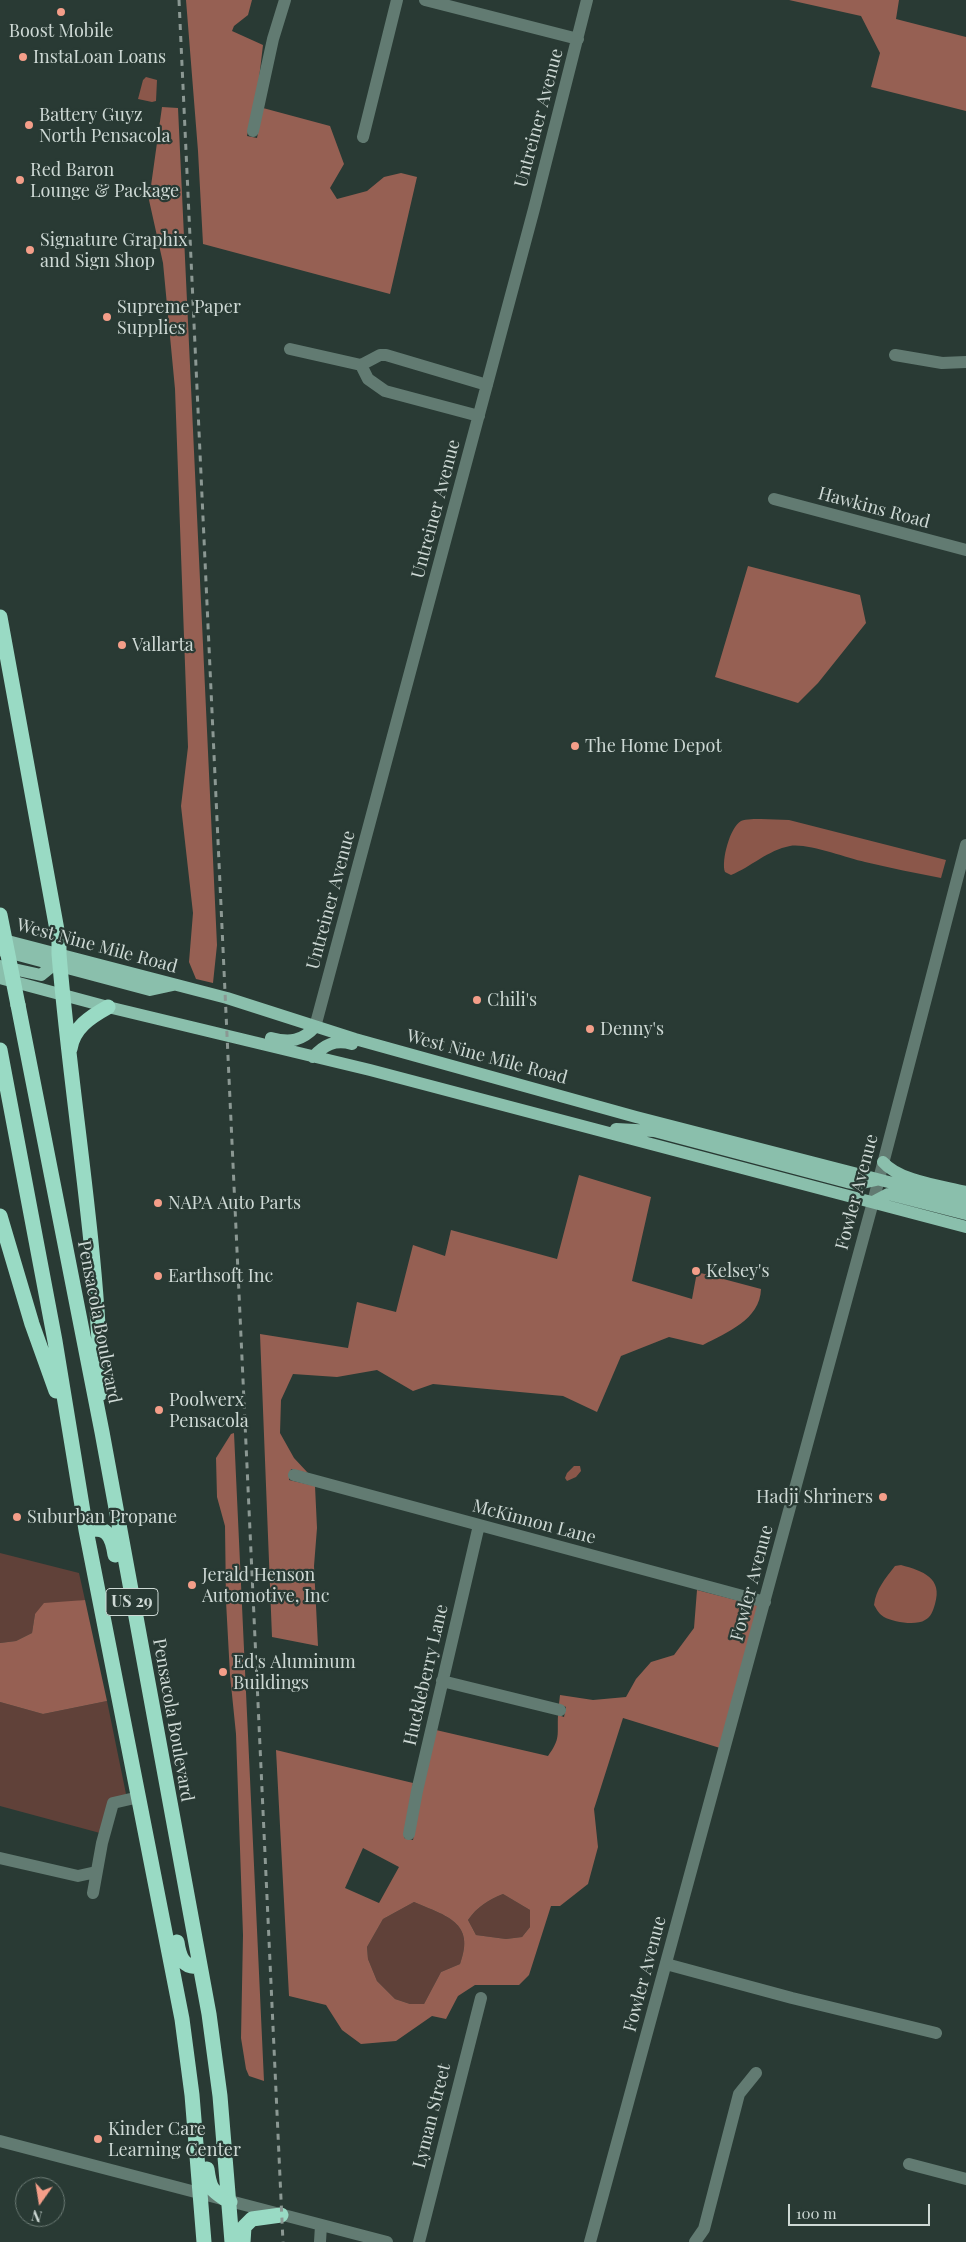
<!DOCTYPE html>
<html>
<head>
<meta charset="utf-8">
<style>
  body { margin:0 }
  #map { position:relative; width:966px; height:2242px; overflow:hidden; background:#293a34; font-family:"Playfair Display",serif }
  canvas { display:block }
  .north { position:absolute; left:15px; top:2177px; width:50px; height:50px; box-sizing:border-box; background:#293a34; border:1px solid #6b7a74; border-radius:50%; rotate:193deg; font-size:14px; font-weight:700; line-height:20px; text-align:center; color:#ced9d5 }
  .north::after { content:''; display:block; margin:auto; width:18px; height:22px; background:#f49e89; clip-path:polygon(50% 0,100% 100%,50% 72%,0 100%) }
  .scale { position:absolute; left:788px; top:2204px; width:142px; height:22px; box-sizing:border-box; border:2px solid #ced9d5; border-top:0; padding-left:6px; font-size:15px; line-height:18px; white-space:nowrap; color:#ced9d5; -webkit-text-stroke:4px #293a34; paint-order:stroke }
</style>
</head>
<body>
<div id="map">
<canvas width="966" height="2242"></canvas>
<div class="north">N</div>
<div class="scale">100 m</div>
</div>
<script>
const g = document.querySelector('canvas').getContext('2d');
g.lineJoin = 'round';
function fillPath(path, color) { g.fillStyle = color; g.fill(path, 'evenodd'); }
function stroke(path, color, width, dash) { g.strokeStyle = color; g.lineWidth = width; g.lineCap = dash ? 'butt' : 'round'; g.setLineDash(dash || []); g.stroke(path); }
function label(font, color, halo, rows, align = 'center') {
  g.font = font + ' "Playfair Display",serif'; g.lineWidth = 4.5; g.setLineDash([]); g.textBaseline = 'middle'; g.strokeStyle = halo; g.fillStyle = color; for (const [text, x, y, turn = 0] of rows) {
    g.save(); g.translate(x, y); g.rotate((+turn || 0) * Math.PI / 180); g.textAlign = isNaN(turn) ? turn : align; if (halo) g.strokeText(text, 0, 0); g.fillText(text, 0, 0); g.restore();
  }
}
const green = new Path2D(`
  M 0,1553 L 79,1573 L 85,1600 L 71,1602 L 35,1614 L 32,1633 L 16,1641 L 0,1643 Z
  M 107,1701 L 126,1794 L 100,1833 L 0,1806 L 0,1702 L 43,1714 Z
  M 503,1894 L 530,1910 L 530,1927 L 522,1937 L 506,1939 L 476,1935 L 468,1920 C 477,1907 488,1900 503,1894 Z
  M 414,1902 C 446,1916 476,1922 460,1964 L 441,1972 L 424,2004 L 410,2004 L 395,1999 L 377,1981 L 368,1959 L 367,1947 L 383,1919 Z`);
const forest = new Path2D(`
  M 186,0 L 252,0 L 248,15 L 234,26 L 232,31 L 263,45 L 258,87 L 247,136 L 257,138 L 263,108 L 330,126 L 344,164 L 330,188 L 337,199 L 367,191 L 384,177 L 401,173 L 417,177 L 390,294 L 203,244 L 198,151 Z
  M 789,0 L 899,0 L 896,19 L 966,37 L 966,111 L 871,87 L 880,53 L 861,16 Z
  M 162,107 L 178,108 L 217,945 L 213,983 L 196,979 L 189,962 L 193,913 L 181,806 L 188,747 L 175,389 L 163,263 L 149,200 Z
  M 748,566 L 860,595 L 866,623 L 818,683 L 798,703 L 715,677 Z
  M 579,1175 L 651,1197 L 632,1281 L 692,1299 L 697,1272 L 761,1289 C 760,1320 727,1332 703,1345 L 669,1337 L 621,1356 L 597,1412 L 563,1396 L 433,1384 L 413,1391 L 377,1370 L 337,1377 L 293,1374 L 281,1400 L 280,1433 L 294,1458 L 308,1473 L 291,1469 L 289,1480 L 315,1486 L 317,1528 L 314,1566 L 318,1646 L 272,1637 L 260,1334 L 348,1348 L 357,1302 L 396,1312 L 413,1245 L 445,1256 L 451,1230 L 557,1259 Z
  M 234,1433 L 264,2081 L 249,2076 L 246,2069 L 241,2038 L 243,1935 L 236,1734 L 230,1675 L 226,1601 L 225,1526 L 217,1497 L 216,1458 L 231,1434 Z
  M 697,1590 L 759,1606 L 720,1748 L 623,1718 L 594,1809 L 598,1847 L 588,1884 L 560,1906 L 551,1906 L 529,1975 L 519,1985 L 475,1985 L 458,1996 L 446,2019 L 432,2016 L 396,2041 L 361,2044 L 342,2030 L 326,2005 L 289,1996 L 276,1750 L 413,1783 L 404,1838 L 413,1840 L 421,1792 L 436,1730 L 548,1756 C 561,1738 557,1735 558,1715 L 564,1717 L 566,1707 L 559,1704 L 560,1695 L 593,1700 L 626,1697 L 636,1679 L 651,1662 L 674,1655 L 694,1628 ZM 363,1848 L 399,1867 L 379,1903 L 345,1888 ZM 503,1894 L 530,1910 L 530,1927 L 522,1937 L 506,1939 L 476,1935 L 468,1920 C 477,1907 488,1900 503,1894 ZM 414,1902 C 446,1916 476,1922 460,1964 L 441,1972 L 424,2004 L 410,2004 L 395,1999 L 377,1981 L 368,1959 L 367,1947 L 383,1919 Z
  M 85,1600 L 107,1701 L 43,1714 L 0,1702 L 0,1643 L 16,1641 L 32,1633 L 35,1614 L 44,1603 Z`);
const water = new Path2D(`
  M 146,77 L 157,80 L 156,101 L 152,102 L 138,99 L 143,80 Z
  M 761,819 L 789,820 L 946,860 L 941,878 C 916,873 890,868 865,862 C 846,858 808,843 790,846 C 768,850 751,867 731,875 L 725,872 C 721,861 730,827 741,821 C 746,819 756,819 761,819 Z
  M 574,1466 L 580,1466 L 581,1471 L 576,1477 L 567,1481 L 565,1478 L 567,1473 Z
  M 901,1565 C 923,1571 943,1578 935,1604 C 933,1611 931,1617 925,1620 C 916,1626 893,1622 884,1617 C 879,1614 877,1610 874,1605 C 876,1589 885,1579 895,1566 Z`);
const minor = new Path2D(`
  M 425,0 L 578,39
  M 253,131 L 273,39 L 285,0
  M 363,137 L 397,0
  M 290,349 L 361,365
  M 895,355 L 942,363 L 966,362
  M 361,365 L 368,379 L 385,391 L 479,416
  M 361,365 L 380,355 L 386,355 L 487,385
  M 774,499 L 966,550
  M 315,1027 L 534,209 L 587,0
  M 294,1475 L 765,1602
  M 442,1681 L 560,1710
  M 409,1834 L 417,1791 L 479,1525
  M 0,1858 L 78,1876 L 96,1872
  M 93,1893 L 102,1843 L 113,1803 L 139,1797
  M 666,1964 L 792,1998 L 936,2033
  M 0,2141 L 387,2242
  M 909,2164 L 966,2179
  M 320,2242 L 321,2225
  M 419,2242 L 481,1998
  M 590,2242 L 873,1202 L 966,845
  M 695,2242 L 704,2229 L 739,2094 L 756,2073`);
const major = new Path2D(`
  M 0,939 L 227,998 L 355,1039 L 636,1117 L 966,1202
  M 0,950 L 150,990 L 173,985
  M 0,966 L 41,975 L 52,966 L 56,958
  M 0,978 L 108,1007 L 370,1070 L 966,1227
  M 271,1038 C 290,1043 302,1041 315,1027
  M 313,1057 C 324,1045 335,1039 352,1044
  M 616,1129 L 654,1131 L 847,1182 L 858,1184 L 876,1180
  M 883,1162 C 899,1181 942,1186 966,1192
  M 873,1202 L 888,1194 L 966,1214`);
const highway = new Path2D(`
  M 0,617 L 59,941 L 59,954 C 71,1100 98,1246 101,1393
  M 18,1005 L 102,1432 L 209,2014 L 220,2096 L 232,2242
  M 70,1049 C 73,1028 90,1017 108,1007
  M 0,1050 L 55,1341 L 86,1530 L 182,2019 L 192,2095 L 204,2242
  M 0,1216 L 32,1324 L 56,1391
  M 86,1530 C 107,1526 112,1535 115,1555
  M 177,1942 C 179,1956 183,1969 200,1966
  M 207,2169 C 210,2191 212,2190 230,2202
  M 243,2242 L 244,2227 L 252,2219 L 281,2215`);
const rail = new Path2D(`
  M 179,0 L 283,2242`);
const highwayBridge = new Path2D(`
  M 0,915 L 18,1005`);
const markers = [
  [61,12,5,"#f49e89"],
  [23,57,5,"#f49e89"],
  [29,125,5,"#f49e89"],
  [20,180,5,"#f49e89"],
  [30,250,5,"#f49e89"],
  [107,317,5,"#f49e89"],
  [122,645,5,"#f49e89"],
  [575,746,5,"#f49e89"],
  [477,1000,5,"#f49e89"],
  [590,1029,5,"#f49e89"],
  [158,1203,5,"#f49e89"],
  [696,1271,5,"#f49e89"],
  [158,1276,5,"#f49e89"],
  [159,1410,5,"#f49e89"],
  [883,1497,5,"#f49e89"],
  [17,1517,5,"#f49e89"],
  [192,1585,5,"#f49e89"],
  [223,1672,5,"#f49e89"],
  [98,2139,5,"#f49e89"]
];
const shields = [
  [132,1602,52]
];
const shieldNames = [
  ["US 29",132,1602]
];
const poiNames = [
  ["Boost Mobile",61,31,"center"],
  ["InstaLoan Loans",33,57],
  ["Battery Guyz",39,115],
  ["North Pensacola",39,136],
  ["Red Baron",30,170],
  ["Lounge & Package",30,191],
  ["Signature Graphix",40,240],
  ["and Sign Shop",40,261],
  ["Supreme Paper",117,307],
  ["Supplies",117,328],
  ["Vallarta",132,645],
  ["The Home Depot",585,746],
  ["Chili's",487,1000],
  ["Denny's",600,1029],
  ["NAPA Auto Parts",168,1203],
  ["Kelsey's",706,1271],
  ["Earthsoft Inc",168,1276],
  ["Poolwerx",169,1400],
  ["Pensacola",169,1421],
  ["Hadji Shriners",873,1497,"right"],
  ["Suburban Propane",27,1517],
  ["Jerald Henson",202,1575],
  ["Automotive, Inc",202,1596],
  ["Ed's Aluminum",233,1662],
  ["Buildings",233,1683],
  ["Kinder Care",108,2129],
  ["Learning Center",108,2150]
];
const streetNames = [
  ["Untreiner Avenue",539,118,-75],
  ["Hawkins Road",874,508,15],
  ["Untreiner Avenue",436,509,-75],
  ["Untreiner Avenue",331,900,-75],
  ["West Nine Mile Road",97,946,15],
  ["West Nine Mile Road",487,1057,15],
  ["Fowler Avenue",857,1192,-75],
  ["Pensacola Boulevard",99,1322,79],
  ["McKinnon Lane",534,1522,15],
  ["Fowler Avenue",752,1583,-75],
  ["Huckleberry Lane",426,1675,-77],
  ["Pensacola Boulevard",173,1720,80],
  ["Fowler Avenue",645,1974,-75],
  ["Lyman Street",432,2116,-76]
];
fillPath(green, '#604139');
fillPath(forest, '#966053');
fillPath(water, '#8b574a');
stroke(minor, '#627b72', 12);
stroke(major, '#8abfac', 12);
stroke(highway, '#99dac4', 15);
stroke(rail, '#8b9893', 3, [6, 6]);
stroke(highwayBridge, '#99dac4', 15);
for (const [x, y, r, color] of markers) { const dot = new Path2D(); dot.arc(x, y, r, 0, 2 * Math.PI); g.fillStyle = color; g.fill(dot); stroke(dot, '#293a34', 2); }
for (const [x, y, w] of shields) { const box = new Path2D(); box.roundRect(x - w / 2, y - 13.5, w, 27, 4); g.fillStyle = '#293a34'; g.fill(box); stroke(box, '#ced9d5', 1); }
label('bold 16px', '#ced9d5', null, shieldNames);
label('18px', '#ced9d5', '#293a34', poiNames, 'left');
label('18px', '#ced9d5', '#293a34', streetNames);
</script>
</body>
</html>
